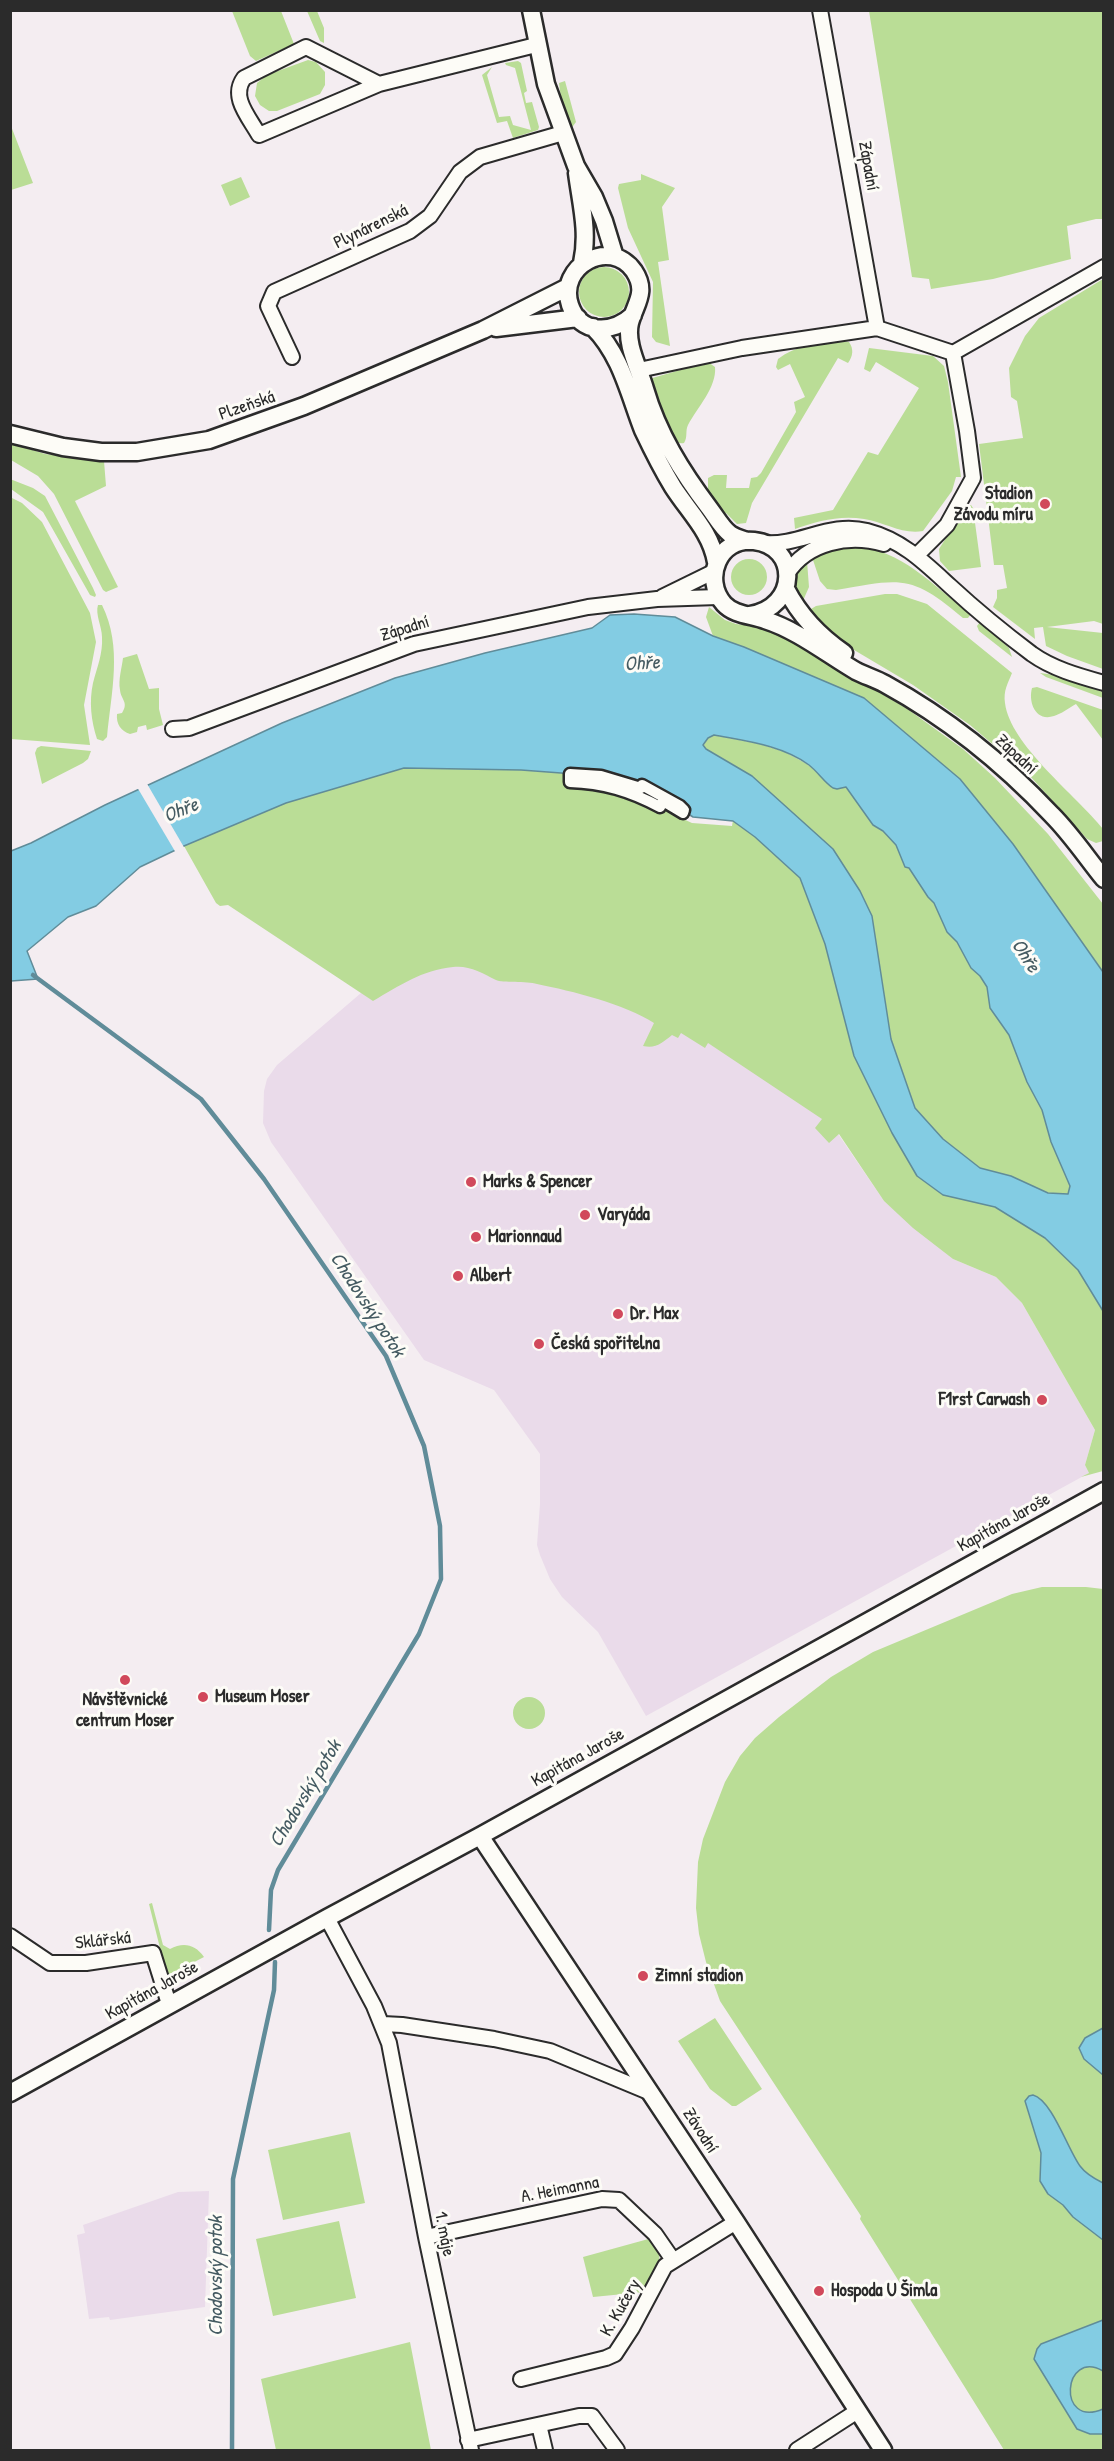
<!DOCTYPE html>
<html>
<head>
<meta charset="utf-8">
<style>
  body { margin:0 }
  #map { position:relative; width:1114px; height:2461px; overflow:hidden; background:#f4edf1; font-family:"Patrick Hand",sans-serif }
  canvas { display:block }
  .frame { position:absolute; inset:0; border:12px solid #2b2b2b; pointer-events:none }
</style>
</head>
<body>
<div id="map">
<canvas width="1114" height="2461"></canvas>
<div class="frame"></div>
</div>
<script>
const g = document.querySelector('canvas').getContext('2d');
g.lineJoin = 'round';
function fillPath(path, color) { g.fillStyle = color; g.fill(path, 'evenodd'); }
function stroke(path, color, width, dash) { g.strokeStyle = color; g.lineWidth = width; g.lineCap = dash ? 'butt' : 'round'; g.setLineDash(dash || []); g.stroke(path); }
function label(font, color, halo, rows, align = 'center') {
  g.font = font + ' "Patrick Hand",sans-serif'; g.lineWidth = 6; g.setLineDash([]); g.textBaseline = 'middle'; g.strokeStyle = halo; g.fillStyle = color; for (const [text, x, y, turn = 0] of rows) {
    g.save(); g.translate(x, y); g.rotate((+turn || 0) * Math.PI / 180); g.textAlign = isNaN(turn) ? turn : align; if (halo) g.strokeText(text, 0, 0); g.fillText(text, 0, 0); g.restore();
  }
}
const built = new Path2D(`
  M 418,957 L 627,995 L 821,1109 L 884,1201 L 953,1259 L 996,1277 L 1022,1303 L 1095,1430 L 1085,1465 L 1089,1473 L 646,1716 L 598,1632 L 562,1597 L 550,1579 L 540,1555 L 537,1545 L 540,1504 L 540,1454 L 494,1390 L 424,1360 L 271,1142 L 263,1123 L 264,1091 L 267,1079 L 277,1065 L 382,975 Z
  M 209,2191 L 205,2307 L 110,2320 L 109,2317 L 89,2319 L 77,2235 L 85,2233 L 83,2225 L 178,2192 Z`);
const green = new Path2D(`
  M 232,11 L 281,11 L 294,44 L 256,61 L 250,56 Z
  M 307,11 L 317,11 L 324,28 L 324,43 L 320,41 Z
  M 869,11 L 1103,11 L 1103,219 L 1096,219 L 1067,226 L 1071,259 L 993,279 L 931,289 L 929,279 L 912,277 Z
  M 308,60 L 316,62 L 325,72 L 325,85 L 320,94 L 277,111 L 269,111 L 260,105 L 255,96 L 257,83 L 267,75 Z
  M 518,61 L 521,63 L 527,91 L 524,93 L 526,103 L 532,102 L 539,127 L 538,130 L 513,138 L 507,121 L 497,123 L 482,75 L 492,67 L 487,75 L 499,117 L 510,116 L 513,125 L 531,130 L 515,68 L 506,65 L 505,63 Z
  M 565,81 L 576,122 L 570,130 L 562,107 L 559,83 Z
  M 11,126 L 33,183 L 11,190 L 10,190 Z
  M 641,174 L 675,188 L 662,207 L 669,260 L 658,262 L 670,346 L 656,342 L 652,337 L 653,282 L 628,228 L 618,188 L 619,184 L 641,180 Z
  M 241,177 L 250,197 L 230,206 L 221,185 Z
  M579 292a25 25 0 1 1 50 0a25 25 0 1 1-50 0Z
  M 1103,279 L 1103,624 L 1094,621 L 1047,627 L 1103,633 L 1103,669 L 1067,656 L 1046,646 L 1043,627 L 1034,628 L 1035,639 L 993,607 L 997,598 L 997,590 L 1007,588 L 1003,565 L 994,565 L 979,444 L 1023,438 L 1017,401 L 1011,397 L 1009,368 L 1025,336 L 1039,318 Z
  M 837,340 L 849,342 C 854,349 853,356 848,363 L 838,358 L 752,503 L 746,523 L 737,524 L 726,513 L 721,516 L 708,493 L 708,478 L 714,475 L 727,475 L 726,488 L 749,488 L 751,478 L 757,477 L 761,473 L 796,412 L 794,402 L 805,397 L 790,364 L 778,370 L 776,367 L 778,359 C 795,346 815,344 837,340 Z
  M 869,348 L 933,356 L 944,366 L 948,382 L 961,477 L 956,477 L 952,491 L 923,531 C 903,535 884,522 864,519 C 840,515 817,521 795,529 L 794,518 L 833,510 L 868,452 L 878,455 L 919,388 L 876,362 L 870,372 L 864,369 Z
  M 708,362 L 715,367 C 717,387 697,408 688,425 C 685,431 688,437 684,443 C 665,448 654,394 649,379 Z
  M 11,443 L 45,454 L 104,461 L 106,486 L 75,501 L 118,587 L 106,592 L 103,590 L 54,494 L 38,476 L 11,460 Z
  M 10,479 L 33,488 L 45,496 L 93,588 L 96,595 L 95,597 L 90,595 L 43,512 L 11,489 Z
  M 10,497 L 22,503 L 42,522 L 90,613 L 96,642 L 84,705 L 90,745 L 11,739 Z
  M 967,505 L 971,505 L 973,508 L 981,567 L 949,571 L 940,561 L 939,549 Z
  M 851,545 C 905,551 930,584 971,614 L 968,618 L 963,618 C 911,573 900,579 836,590 L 827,589 L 820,581 L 812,557 L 828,550 Z
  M731 577a18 18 0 1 1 36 0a18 18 0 1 1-36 0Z
  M 807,561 L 809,587 L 802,603 C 793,586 793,575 807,561 Z
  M 885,594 L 897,594 L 927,604 L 1012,673 C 1008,683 1003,691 1005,703 C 1010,745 1077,796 1103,829 L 1103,841 L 1096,843 L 1087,839 L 1029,775 L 970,725 L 913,685 L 844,644 L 806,612 L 816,606 Z
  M 98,605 L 102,605 C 123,647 111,693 107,737 L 103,741 L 97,739 C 91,720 89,702 93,683 C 97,667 103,654 102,637 C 102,627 95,614 98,605 Z
  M 709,607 L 725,620 L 736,624 L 769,628 L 906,708 L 963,749 L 995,778 L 1048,834 L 1103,904 L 1103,972 L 1013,844 L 960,779 L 864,698 L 744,647 L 713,636 L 706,617 Z
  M 980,622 L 1009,648 L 1012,657 L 979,631 L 977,626 Z
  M 137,654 L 149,689 L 159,688 L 159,709 L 163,725 L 147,730 L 146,725 L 138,727 L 137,732 L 130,734 C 121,731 116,724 117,714 L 122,713 C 129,702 121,700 120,690 C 118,680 122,667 123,658 Z
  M 1040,673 L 1055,675 L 1103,692 L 1103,698 L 1046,677 Z
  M 1037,687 L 1103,710 L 1103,740 L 1076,704 C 1069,708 1061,714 1054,716 C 1036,722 1028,703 1032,688 Z
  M 714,735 L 760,744 L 785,752 L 807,764 L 818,773 L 846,787 L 873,825 L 883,831 L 896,845 L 928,897 L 934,903 L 947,932 L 957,942 L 971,968 L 980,976 L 987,987 L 990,1008 L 1009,1035 L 1027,1082 L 1042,1110 L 1070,1186 L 1068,1194 L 1048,1193 L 1011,1176 L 980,1168 L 943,1139 L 915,1108 L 891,1039 L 872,916 L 734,765 L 706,749 L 703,746 L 708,738 Z
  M 41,746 L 91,751 L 88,759 L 83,763 L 42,784 L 35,753 L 37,748 Z
  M 404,768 L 521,770 L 601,776 L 642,785 L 681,818 L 692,823 L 732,826 L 733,820 L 755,837 L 800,878 L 825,944 L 854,1056 L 892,1133 L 917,1176 L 943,1195 L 995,1207 L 1045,1238 L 1078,1270 L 1103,1311 L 1103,1471 L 1081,1477 L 1089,1473 L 1085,1465 L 1095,1430 L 1022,1303 L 996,1277 L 953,1259 L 913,1228 L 884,1201 L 839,1134 L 829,1143 L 815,1128 L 822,1119 L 708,1043 L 705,1048 L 681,1033 L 678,1038 L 672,1035 C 662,1043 656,1049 643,1046 L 654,1023 C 625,1004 572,991 537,984 C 527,981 502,983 496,980 C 482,973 469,965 453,967 C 422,970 399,986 373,1001 L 228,905 L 220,906 L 216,903 L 184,846 L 286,803 Z
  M 1042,1587 L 1086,1587 L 1103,1589 L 1103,2450 L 1004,2450 L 860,2219 L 861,2216 L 720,2001 L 706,1962 L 699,1934 L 696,1908 L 698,1862 L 703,1839 L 725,1782 L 740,1756 L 755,1738 L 779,1717 L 831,1677 L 873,1652 L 1012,1594 Z
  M513 1713a16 16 0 1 1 32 0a16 16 0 1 1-32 0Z
  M 152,1903 L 163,1945 L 170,1949 C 183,1942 195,1944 204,1957 L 167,1976 L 149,1904 Z
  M 715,2018 L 762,2089 L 736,2106 L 732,2106 L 710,2089 L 678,2041 Z
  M 350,2132 L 365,2203 L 283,2220 L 268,2150 Z
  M 339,2221 L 356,2298 L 273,2316 L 256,2239 Z
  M 652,2238 C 667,2264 657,2268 644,2292 L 593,2297 L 583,2257 Z
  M 410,2342 L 431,2450 L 276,2450 L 261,2379 Z`);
const water = new Path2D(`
  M 634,614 L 675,617 L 713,636 L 744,647 L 864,698 L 960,779 L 1013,844 L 1103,972 L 1103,1311 L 1078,1270 L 1045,1238 L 995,1207 L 943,1195 L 917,1176 L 892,1133 L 854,1056 L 825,944 L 800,878 L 755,837 L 733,821 L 693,817 L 643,785 L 601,776 L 521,770 L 404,768 L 286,803 L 184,846 L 140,867 L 96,906 L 68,917 L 27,951 L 38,979 L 11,981 L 11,851 L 31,843 L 105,805 L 282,723 L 395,678 L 485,653 L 592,628 L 610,615 ZM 714,735 C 745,741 782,745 809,765 C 818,772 824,782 833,788 L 837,789 L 846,787 L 873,825 L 883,831 L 896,845 L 905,867 L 909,868 L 928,897 L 934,903 L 947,932 L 957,942 L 971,968 L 980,976 L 987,987 L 990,1008 L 1009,1035 L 1027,1082 L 1042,1110 L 1051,1142 L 1070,1186 L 1068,1194 L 1048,1193 L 1011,1176 L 980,1168 L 943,1139 L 915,1108 L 891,1039 L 872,916 L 860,891 L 833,849 L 752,776 L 706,749 L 703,745 L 708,738 Z
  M 1103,2028 L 1103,2075 L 1084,2059 L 1079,2048 L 1085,2038 Z
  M 1033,2095 C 1052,2100 1068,2150 1080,2166 C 1085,2173 1095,2179 1103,2183 L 1103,2240 L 1073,2217 L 1063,2205 L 1048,2194 L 1040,2181 L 1041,2153 L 1025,2101 L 1029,2096 Z
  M 1103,2320 L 1103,2371 C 1063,2348 1056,2429 1103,2409 L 1103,2434 L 1090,2434 L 1077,2429 L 1034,2359 L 1037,2349 L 1041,2344 Z`);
const pier = new Path2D(`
  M 146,782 L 185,849 L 176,853 L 137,787 Z`);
const stream = new Path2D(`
  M 33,975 L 201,1099 L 264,1179 L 386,1356 L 424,1446 L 440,1526 L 441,1579 L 419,1634 L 278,1870 L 271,1890 L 269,1930
  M 232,2450 L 233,2179 L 274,1990 L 275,1962`);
const pedestrian = new Path2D(`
  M 570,774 L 601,776 L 641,788 L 642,785 L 680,806 L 684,810 L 683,813 L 663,801 L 660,807 C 630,791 603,783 570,782 Z`);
const minor = new Path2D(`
  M 820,10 L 877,328
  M 379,84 L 259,135 C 249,117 230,97 244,78 L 306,47 L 379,84 L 536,45
  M 292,357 L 268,306 L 274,292 L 410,231 L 430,216 L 460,172 L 480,157 L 563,133
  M 639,370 L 742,348 L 877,328 L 953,353 L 1104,267
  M 764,543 C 800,546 830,521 867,531 C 902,540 925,563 950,586 C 976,610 1004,633 1032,654 C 1053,669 1079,676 1104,683
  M 916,556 L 947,525 L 973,478 L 967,431 L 953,353
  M 787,574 C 807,542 849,534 884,544
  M 662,597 L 713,572
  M 173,729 L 189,728 L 414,644 L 588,607 L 657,599 L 718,597
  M 327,1918 L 374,2006 L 389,2043 L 426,2237 L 471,2450
  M 10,1936 L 50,1963 L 86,1963 L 153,1953 L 169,2004
  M 383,2024 L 402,2025 L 494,2039 L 550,2051 L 651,2093
  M 426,2237 L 602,2199 L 619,2200 L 655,2234 L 673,2260
  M 521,2379 L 606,2358 L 615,2354 L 632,2328 L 665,2266 L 736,2222
  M 539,2425 L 545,2450
  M 468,2440 L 579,2416 L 592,2416 L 617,2450
  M 797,2450 L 856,2412`);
const tertiary = new Path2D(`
  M 531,10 L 546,84 L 576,166 L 594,197 L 604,221 L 615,257
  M 577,173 C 581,204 589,232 582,263
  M 633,315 C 612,334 580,335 570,305 C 557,266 610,237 634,271 C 648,292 635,304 630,323 C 625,344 639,368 645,389 C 658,434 682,472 710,509 C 716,517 722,528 730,534 C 734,537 741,539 747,541
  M 593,327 C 621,355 629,394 643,430 C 652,449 662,469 673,487 C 689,512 711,532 716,562
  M 496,328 L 578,318
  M 10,434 L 63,447 L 101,452 L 137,452 L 209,440 L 304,406 L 483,330 L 568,287
  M 786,589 C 800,616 819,636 844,653
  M 750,615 C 799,607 799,546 754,541 C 719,537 702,579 724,604 C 734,615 751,615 765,620 C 797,630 827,654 856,671 C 866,676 876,679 885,684 C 947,718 1003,763 1052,815 C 1071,834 1087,858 1104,879
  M 480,1836 L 736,2222 L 883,2450
  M 10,2093 L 327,1918 L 480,1836 L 1104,1491`);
const markers = [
  [1045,504,6,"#d1495b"],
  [471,1182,6,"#d1495b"],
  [585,1215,6,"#d1495b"],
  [476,1237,6,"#d1495b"],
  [458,1276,6,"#d1495b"],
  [618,1314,6,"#d1495b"],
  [539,1344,6,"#d1495b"],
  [1042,1400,6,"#d1495b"],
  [125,1680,6,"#d1495b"],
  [203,1697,6,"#d1495b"],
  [643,1976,6,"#d1495b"],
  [819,2291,6,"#d1495b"]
];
const streetNames = [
  ["Západní",868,166,80],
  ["Plynárenská",371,227,-26],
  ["Plzeňská",247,406,-19],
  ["Západní",405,629,-17],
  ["Západní",1016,755,43],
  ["Kapitána Jaroše",1004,1523,-29],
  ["Kapitána Jaroše",578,1758,-29],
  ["Sklářská",103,1941,-6],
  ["Kapitána Jaroše",152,1991,-29],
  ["Závodní",700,2131,57],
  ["A. Heimanna",560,2190,-11],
  ["1. máje",444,2234,79],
  ["K. Kučery",621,2308,-60]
];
const poiNames = [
  ["Stadion",1033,494,"right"],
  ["Závodu míru",1033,515,"right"],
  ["Marks & Spencer",483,1182],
  ["Varyáda",597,1215],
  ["Marionnaud",488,1237],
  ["Albert",470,1276],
  ["Dr. Max",630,1314],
  ["Česká spořitelna",551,1344],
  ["F1rst Carwash",1030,1400,"right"],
  ["Museum Moser",215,1697],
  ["Návštěvnické",125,1700,"center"],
  ["centrum Moser",125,1721,"center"],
  ["Zimní stadion",655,1976],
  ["Hospoda U Šimla",831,2291]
];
const waterNames = [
  ["Ohře",642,664,-4],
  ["Ohře",181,811,-22],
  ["Ohře",1025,956,57],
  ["Chodovský potok",367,1305,57],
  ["Chodovský potok",306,1794,-59],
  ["Chodovský potok",217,2276,-90]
];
fillPath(built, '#eadbea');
fillPath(green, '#badd96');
fillPath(water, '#83cce3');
stroke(water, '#608c99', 1.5);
fillPath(pier, '#f4edf1');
stroke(stream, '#608c99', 4.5);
stroke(pedestrian, '#2b2b2b', 15);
stroke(minor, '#2b2b2b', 18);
stroke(tertiary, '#2b2b2b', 21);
stroke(pedestrian, '#fdfcf7', 10);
stroke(minor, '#fdfcf7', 14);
stroke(tertiary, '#fdfcf7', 16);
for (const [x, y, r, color] of markers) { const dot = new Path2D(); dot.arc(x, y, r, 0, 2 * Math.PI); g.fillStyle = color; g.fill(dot); stroke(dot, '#fdfcf7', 2); }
label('18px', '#2b2b2b', '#fdfcf7', streetNames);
label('bold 18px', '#2b2b2b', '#fdfcf7', poiNames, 'left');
label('italic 20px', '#455b62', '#fdfcf7', waterNames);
</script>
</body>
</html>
